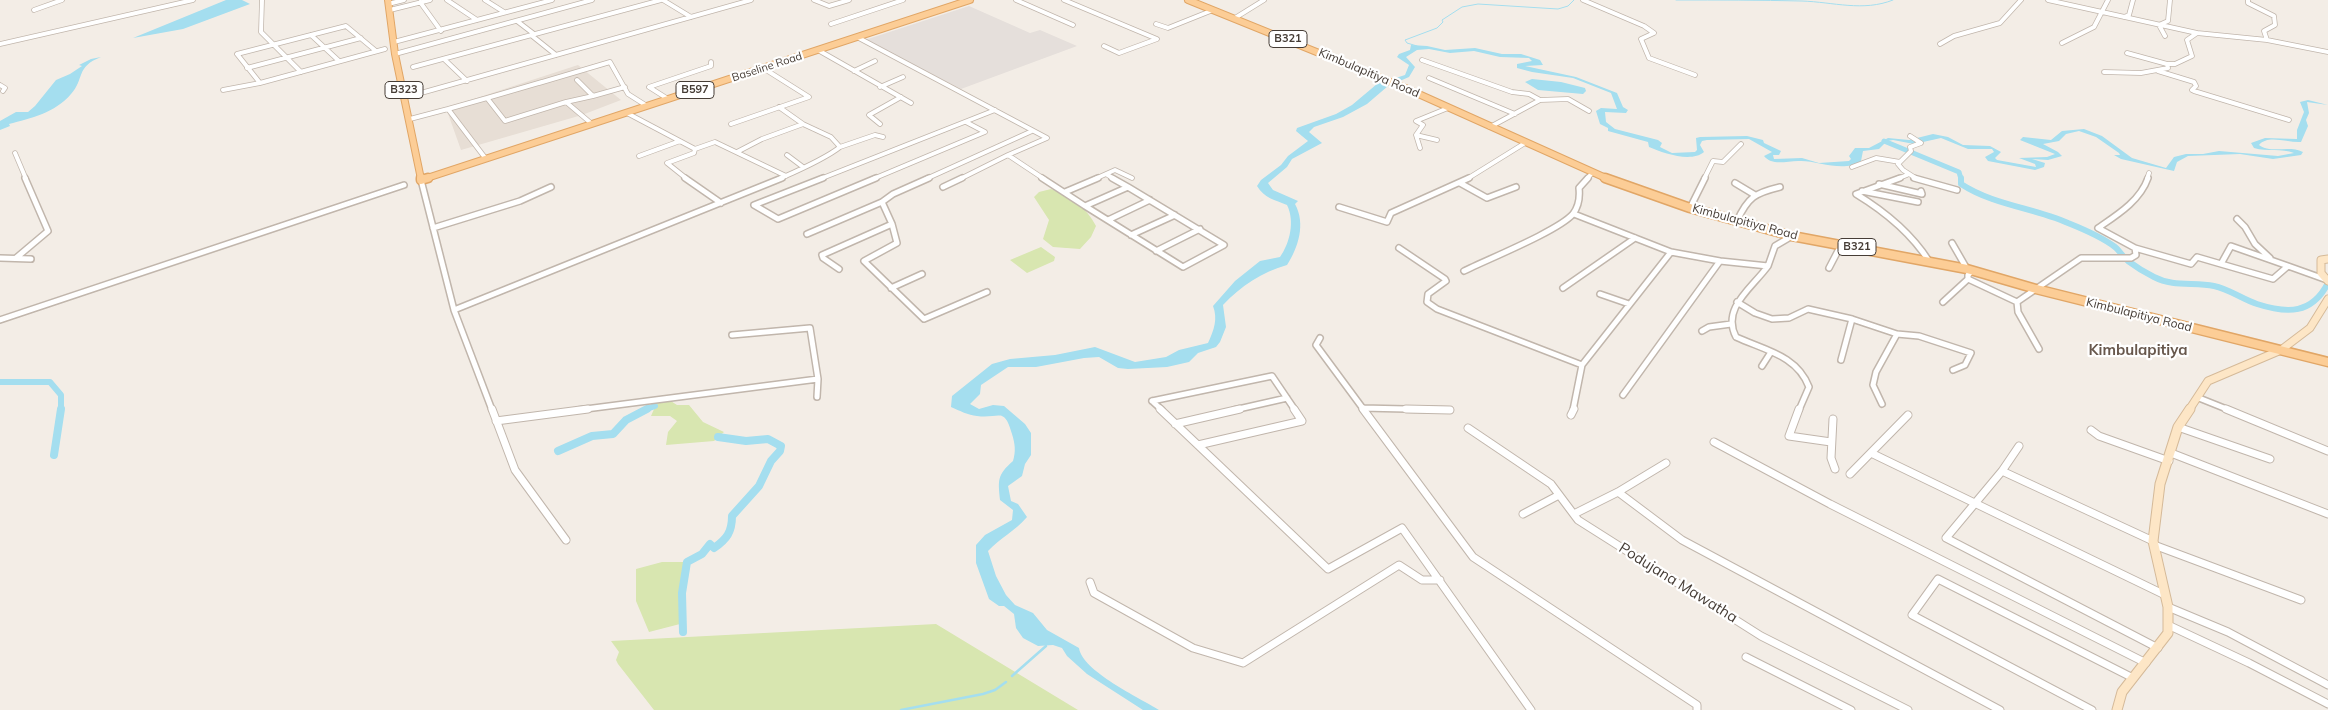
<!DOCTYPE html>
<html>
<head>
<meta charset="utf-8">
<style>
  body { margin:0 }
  canvas { display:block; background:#f3ede6 }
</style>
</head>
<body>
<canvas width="2328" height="710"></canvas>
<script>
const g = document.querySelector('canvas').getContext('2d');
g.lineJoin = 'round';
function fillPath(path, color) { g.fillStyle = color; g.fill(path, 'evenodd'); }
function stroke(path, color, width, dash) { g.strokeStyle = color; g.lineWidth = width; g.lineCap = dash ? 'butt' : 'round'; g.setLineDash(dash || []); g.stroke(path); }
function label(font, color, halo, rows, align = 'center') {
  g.font = font + ' Mulish,sans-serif'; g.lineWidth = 4.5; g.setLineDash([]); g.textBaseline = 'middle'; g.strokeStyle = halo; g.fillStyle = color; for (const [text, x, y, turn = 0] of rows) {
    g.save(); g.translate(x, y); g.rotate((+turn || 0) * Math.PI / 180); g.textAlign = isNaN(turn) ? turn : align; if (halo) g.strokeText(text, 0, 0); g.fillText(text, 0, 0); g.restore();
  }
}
const residential = new Path2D(`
  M 578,65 L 621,100 L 582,115 L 461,150 L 446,108 Z`);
const industrial = new Path2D(`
  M 969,6 L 1030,33 L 1040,30 L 1077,46 L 961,89 L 865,40 Z`);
const green = new Path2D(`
  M 1051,189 C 1071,197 1086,207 1096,226 L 1091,237 L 1080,249 L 1053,247 L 1043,239 L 1049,220 L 1034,197 L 1039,192 Z
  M 1041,247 L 1055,257 L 1054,261 L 1027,273 L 1010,260 Z
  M 666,398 L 677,405 L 689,405 L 703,422 L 724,432 L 714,441 L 666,445 L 668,432 L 677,421 L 670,416 L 651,416 L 658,400 Z
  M 662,562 L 684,562 L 681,591 L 683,616 L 680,624 L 649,632 L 636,601 L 636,569 Z
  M 936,624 L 1078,710 L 654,710 L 618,664 L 616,660 L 619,652 L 611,641 Z`);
const water = new Path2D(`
  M 226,0 L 242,0 L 250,4 L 183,29 L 133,38 Z
  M 1411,45 L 1427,46 L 1445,50 L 1475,48 L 1502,54 L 1521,54 L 1540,60 L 1543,65 L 1525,66 L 1576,77 L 1617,93 L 1623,107 L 1628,110 L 1626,113 L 1605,112 L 1606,122 L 1615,129 L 1658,140 L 1662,143 L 1660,147 L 1672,153 L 1695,152 L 1697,150 L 1696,138 L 1700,137 L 1747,136 L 1763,140 L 1764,143 L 1781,151 L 1779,155 L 1773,155 L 1774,159 L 1802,158 L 1819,163 L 1849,161 L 1851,159 L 1849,156 L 1855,148 L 1869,148 L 1888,138 L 1909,140 L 1933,134 L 1948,137 L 1963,145 L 1990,146 L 2001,152 L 1995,158 L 1997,160 L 2036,167 L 2035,164 L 2019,158 L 2047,157 L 2055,154 L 2020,140 L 2023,137 L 2051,140 L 2062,131 L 2084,129 L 2102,136 L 2132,158 L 2166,168 L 2174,157 L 2186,154 L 2203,154 L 2219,151 L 2278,156 L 2294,153 C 2282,148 2267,152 2254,148 L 2251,143 L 2265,138 L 2297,139 L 2297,130 L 2304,112 L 2300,102 L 2308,100 L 2328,105 L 2307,102 L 2309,113 L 2306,120 L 2308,126 L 2301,142 C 2288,143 2268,134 2259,145 C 2271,154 2289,145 2303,152 L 2301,155 L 2273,159 L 2240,154 L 2188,156 L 2177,162 L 2174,171 L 2121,159 L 2114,155 L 2120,155 L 2119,153 L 2096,137 L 2079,131 L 2066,134 L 2059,141 L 2043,144 L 2058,152 L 2062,156 L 2048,160 L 2032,159 L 2045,163 L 2044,167 L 2035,170 L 1988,161 L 1985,157 L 1994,152 L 1992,149 L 1968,149 L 1941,138 L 1914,144 L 1893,140 L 1887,141 L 1879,149 L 1863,151 L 1861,161 C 1844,173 1819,161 1801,161 C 1788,160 1773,167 1764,156 L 1772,152 L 1749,139 L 1707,140 L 1702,141 L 1700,145 L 1704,152 C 1691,163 1663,153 1649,147 L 1648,142 L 1608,131 L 1608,128 L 1600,124 L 1596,111 L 1601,108 L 1617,109 L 1611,93 L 1573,78 L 1532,72 L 1517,68 L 1517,64 L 1532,61 L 1529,58 L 1500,57 L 1474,51 L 1450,53 L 1429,49 L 1417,50 L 1406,57 L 1415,67 L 1409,77 L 1388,86 L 1367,104 L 1343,117 L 1314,127 L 1309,132 L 1322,143 L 1292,159 L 1287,167 L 1268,183 L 1273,190 L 1298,201 L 1295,204 C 1306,224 1298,248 1287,265 C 1262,272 1241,286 1223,305 L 1226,327 L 1220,342 L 1216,347 L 1198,353 L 1189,362 L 1167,367 L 1128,369 L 1118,368 L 1099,357 L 1084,358 L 1036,367 L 1008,367 L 981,385 L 980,394 L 970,404 L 979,409 L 993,405 L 1004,406 L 1025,424 L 1031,433 L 1031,455 L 1025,464 L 1022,476 L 1008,486 L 1011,501 L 1018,504 L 1027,517 C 1015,531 1000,538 988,551 L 996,576 L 1006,595 L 1015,605 L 1033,613 L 1047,630 L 1079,648 C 1082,671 1140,698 1159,710 L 1143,710 L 1087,674 L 1067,656 L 1062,648 L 1053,645 L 1038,646 L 1023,638 L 1016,628 L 1014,614 L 1004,606 L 999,606 L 989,599 L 976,563 L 976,545 L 985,535 L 1012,520 L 1013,510 L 1000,500 C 998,480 997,475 1013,461 C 1016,451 1015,444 1012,434 C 1004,406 1000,419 977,416 C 968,415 960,411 951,407 L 952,396 L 992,364 L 1010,359 L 1055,355 L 1095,347 L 1135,362 L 1166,357 L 1179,350 L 1208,343 C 1214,330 1218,319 1213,306 L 1235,281 L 1260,261 L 1280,257 C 1290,243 1295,221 1287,205 C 1275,200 1264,198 1257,186 L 1261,180 L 1281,165 L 1288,156 L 1308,141 L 1296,131 L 1297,128 L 1336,114 L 1352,105 L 1377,84 L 1405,75 L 1409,65 L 1397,57 L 1399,54 L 1410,50 Z
  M 101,57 C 75,67 85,79 71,94 C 55,113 31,118 9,124 L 10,126 L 0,130 L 0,121 L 16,112 L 28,112 L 35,106 L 56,80 L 70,74 L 82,66 L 79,65 L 91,59 Z
  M 1532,79 L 1561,82 L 1585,88 L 1586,91 L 1583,94 L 1538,90 L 1525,82 Z`);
const streamFar1 = new Path2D(`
  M 1676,0 C 1718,0 1760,0 1802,1 C 1833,2 1863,12 1893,0
  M 1417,46 L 1407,43 L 1405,40 L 1437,28 L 1443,22 L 1442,20 L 1462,7 L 1478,4 L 1558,9 L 1568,6 L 1574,0`);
const stream = new Path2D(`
  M 1012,676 L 1046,646
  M 901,710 L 983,694 L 995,690 L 1006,682`);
const canalFar2 = new Path2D(`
  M 1884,141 L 1959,172 L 1961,179`);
const canalFar1 = new Path2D(`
  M 1961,178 L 1961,184 C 1993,205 2034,208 2068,223 C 2083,229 2102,237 2115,247 C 2120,251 2123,257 2128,261 C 2136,267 2146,273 2154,277 C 2173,287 2194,282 2214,286 C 2229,289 2242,299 2257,304 C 2288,314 2312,314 2328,283
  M 0,382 L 50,382 L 61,395 L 61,410
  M 644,410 L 655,406`);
const canal = new Path2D(`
  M 558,451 L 592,436 L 613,434 L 626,420 L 647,409
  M 54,455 L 61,409
  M 683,632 L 682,593 L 687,562 L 702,554 L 710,544 L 714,548 C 727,539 732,532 732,516 L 759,486 L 771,461 L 780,451 L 781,446 L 768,439 L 746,441 L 718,437`);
const streetFar2 = new Path2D(`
  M 262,0 L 261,32 L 301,72
  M 447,0 L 477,20
  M 485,0 L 504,12
  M 663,0 L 691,17
  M 814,0 L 829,6 L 849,0
  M 1016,0 L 1073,25
  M 1064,0 L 1157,39 L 1119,53 L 1104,46
  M 1583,0 L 1644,26 L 1654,33 L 1641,39 L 1649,58 L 1695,75
  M 2048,0 L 2197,33
  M 420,2 L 441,31
  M 388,4 L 404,0
  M 34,10 L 62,0
  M 390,10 L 430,0
  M 2124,17 L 2129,15 L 2133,0
  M 1235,18 L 1264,0
  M 517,21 L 534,34
  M 831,24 L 903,0
  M 1156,24 L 1168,28 L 1213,10
  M 311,35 L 339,61
  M 531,35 L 556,55
  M 2165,36 L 2159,25 L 2168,21 L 2170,0
  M 857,37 L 1047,138 L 1008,155 L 1044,179
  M 2267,40 L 2328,52
  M 394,42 L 552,0
  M 2062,43 L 2094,27 L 2108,0
  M 0,44 L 193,0
  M 1940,44 L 1954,36 L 2000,23 L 2021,0
  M 818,50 L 911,103
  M 2127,53 L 2167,64 L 2175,64 L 2192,56 L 2187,40 L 2197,33 L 2267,40 L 2264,31 L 2275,25 L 2274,16 L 2248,3 L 2248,0
  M 395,54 L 592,0
  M 444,59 L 467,81
  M 1422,60 L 1512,92 L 1529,94 L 1540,100 L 1568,99 L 1589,111
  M 413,67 L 661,0
  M 247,68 L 361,38
  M 854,71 L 875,61
  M 2158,71 L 2194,82 L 2196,86 L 2192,90 L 2194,91 L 2289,120
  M 2104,72 L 2141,73 L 2168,68 L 2167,64
  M 1429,78 L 1515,114
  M 577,80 L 593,96 L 625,87
  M 542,82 L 487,98 L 505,121 L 566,102 L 592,124
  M 260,83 L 237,54 L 346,26 L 376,51
  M 539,83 L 610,62 L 628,94 L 647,106
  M 0,85 L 5,88 L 3,91
  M 880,87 L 903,77
  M 223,90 L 260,83 L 385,49
  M 421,93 L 751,0
  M 668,99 L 649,87 L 711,66 L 711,62
  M 566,102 L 593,96
  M 779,107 L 803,124 L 831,137 L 840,147 L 875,135 L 883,137
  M 627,113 L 695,149 L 694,153 L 667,163 L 687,179
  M 410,119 L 448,109
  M 731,124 L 809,97 L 763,68
  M 880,124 L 869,115 L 901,97
  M 1490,127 L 1540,100
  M 1416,135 L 1437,140
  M 1910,136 L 1921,143 L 1910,147 L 1911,151 L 1898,164 L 1903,170 L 1917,179
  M 1420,148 L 1416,135 L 1423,125 L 1416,121 L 1448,108
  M 695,149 L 715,142 L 786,176
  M 737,152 L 762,139 L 803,124
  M 15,153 L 26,179
  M 787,155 L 803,167
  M 639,156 L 680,141
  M 486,159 L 448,109 L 487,98
  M 1852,167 L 1876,158 L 1900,162
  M 1106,174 L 1115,170 L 1132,178
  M 779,179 C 797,171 825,159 840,147
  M 820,179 L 995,110
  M 873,179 L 985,132 L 966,122
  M 926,179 L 1032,131
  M 960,179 L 1008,155
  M 1095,179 L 1106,174 L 1114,179
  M 1467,179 L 1525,143
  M 1587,179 L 1592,173
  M 1704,179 L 1713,161 L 1723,162 L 1741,144
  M 1897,179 L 1907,175
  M 2147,179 L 2149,173`);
const streetFar1 = new Path2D(`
  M 685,178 L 721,203
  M 823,178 L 754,205 L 778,219 L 876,178
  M 929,178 L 893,194 L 882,202 L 892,224 L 897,243 L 864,261 L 924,319 L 987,292
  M 1042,178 L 1085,206
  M 1112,178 L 1128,187
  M 1900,178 L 1856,194 C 1884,211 1911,233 1929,261
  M 1914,178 L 1957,190
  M 421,180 L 454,310 L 492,410
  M 1460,183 L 1487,198 L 1516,187
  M 1735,183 L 1755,195
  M 1879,184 L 1922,194 L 1921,191
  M 943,187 L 962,178
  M 1128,187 L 1224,245 L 1183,267 L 1085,206 Z
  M 1862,191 L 1918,202
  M 1065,192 L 1098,178
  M 1339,207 L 1387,222 L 1391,213 L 1469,178
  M 1690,208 L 1705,178
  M 2237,219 L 2245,227 L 2255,244 L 2270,258
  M 1108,220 L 1150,200
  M 1737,221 C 1748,197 1755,193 1780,187
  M 433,228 L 520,201 L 551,187
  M 807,234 L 882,202
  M 1131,235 L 1175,215
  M 1952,243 L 1967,269
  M 2231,246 L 2288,266 L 2273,279 L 2221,264 Z
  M 1399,248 L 1445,279 L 1446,281 L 1428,294 L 1427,302 L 1437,309 L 1582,365
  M 2135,248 L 2191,264 L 2197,257 L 2221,264
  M 1156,251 L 1200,229
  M 1671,252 L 1720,261
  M 0,258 L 31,259
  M 16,258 L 48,231 L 25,178
  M 1768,266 C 1752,288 1721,308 1736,337 C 1764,350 1797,355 1809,387 L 1799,410
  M 2288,266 L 2327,280
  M 1829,268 L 1841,245
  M 839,269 L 823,258 L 822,255 L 892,224
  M 1464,271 C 1488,259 1558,231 1573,214 C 1579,206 1580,197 1579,188 L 1588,178
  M 1968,279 L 2017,302
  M 891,288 L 922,274
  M 1563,288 L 1635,238
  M 1600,294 L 1629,304
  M 1737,302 L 1755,313 L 1772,319 L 1789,318 L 1808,309 L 1852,319 L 1841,360
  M 1943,302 L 1968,279 L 1968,275 L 1972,271
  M 454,310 L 782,178
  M 1852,319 L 1897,334 L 1876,372 L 1873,385 L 1882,404
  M 0,320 L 404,185
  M 1702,331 L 1709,327 L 1731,324
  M 1897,334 L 1919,336 L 1971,353 L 1965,365 L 1953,370
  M 732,335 L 810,328 L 818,379 L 817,397
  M 1320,338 L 1316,345 L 1364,410
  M 2039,349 L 2018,312 L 2017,302 L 2081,258 L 2131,258 L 2136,255 L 2135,248 L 2098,228 C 2117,215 2140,201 2148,178
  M 1762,366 L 1771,352
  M 1623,395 L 1720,261 L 1768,266 L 1775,246 L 1792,236
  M 2199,398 L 2229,410
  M 1152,401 L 1162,410
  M 1152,401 L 1272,376 L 1295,410
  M 1362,408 L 1450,410
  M 578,410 L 818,379
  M 1234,410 L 1287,398
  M 1573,410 L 1582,365 L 1671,252 L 1574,214`);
const street = new Path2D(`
  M 492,409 L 515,470 L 566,540
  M 1160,409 L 1328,569 L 1402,528 L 1531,710
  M 1363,409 L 1473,557 L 1697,705 L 1697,710
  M 1406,409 L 1450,410
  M 1799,409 L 1789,436 L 1831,442
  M 2226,409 L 2328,451
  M 1571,415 L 1574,409
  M 1833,419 L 1831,458 L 1835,469
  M 496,421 L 588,409
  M 1175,424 L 1240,409
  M 2178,427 L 2270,459
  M 1468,428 L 1551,484 L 1578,520 L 1761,636 L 1908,710
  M 2091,430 L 2099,436 L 2169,461
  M 1714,442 L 1830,504 L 2146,663
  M 1198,445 L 1302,421 L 1294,409
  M 2019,446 L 2002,471 L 1946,538 L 2158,648
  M 1871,453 L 2163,594
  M 2171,453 L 2328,514
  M 2002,471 L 2153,541
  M 1850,474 L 1908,415
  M 1618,492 L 1682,540 L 2000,710
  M 1523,514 L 1559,495
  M 1574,514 L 1618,492 L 1666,463
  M 2154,545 L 2301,600
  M 1090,582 L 1094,593 L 1193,648 L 1243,663 L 1399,565 L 1422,580 L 1440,580
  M 2168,607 L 2228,632 L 2328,685
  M 2168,625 L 2249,663 L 2328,704
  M 1746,657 L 1851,710
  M 2092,710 L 1912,615 L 1938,579 L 2133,678`);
const secondaryFar1 = new Path2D(`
  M 2328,259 L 2321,260 L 2321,273 L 2328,281
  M 2189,410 L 2208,381 L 2281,350 L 2310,328 L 2328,299`);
const secondary = new Path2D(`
  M 2117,710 L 2122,692 L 2168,633 L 2168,607 L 2153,541 L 2160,484 L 2178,427 L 2190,409`);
const primaryFar1 = new Path2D(`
  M 388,0 L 395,54 L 421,179
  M 1188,0 L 1403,87 L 1608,179
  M 424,179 L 970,0`);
const primary = new Path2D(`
  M 421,178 L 421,180 L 428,178
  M 1605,178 L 1690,208 L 1792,236 L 1967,269 L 2036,289 L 2328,362`);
const shields = [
  [1288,39,38],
  [404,90,38],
  [695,90,38],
  [1857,247,38]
];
const shieldNames = [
  ["B321",1288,39],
  ["B323",404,90],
  ["B597",695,90],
  ["B321",1857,247]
];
const farStreetnames = [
  ["Baseline Road",767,67,-18]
];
const streetNames = [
  ["Kimbulapitiya Road",1369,73,23],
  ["Kimbulapitiya Road",1745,222,15],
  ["Kimbulapitiya Road",2139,315,14]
];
const quarterNames = [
  ["Kimbulapitiya",2138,350]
];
const nearStreetnames = [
  ["Podujana Mawatha",1678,583,32]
];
fillPath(residential, '#e7ded5');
fillPath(industrial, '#e5dfdb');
fillPath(green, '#d8e6b0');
fillPath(water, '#a4deef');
stroke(streamFar1, '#a4deef', 1);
stroke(stream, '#a4deef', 2.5);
stroke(canalFar2, '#a4deef', 5);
stroke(canalFar1, '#a4deef', 6);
stroke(canal, '#a4deef', 8);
stroke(streetFar2, '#c1b6ac', 5.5);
stroke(streetFar1, '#c1b6ac', 8);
stroke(street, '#c1b6ac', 9);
stroke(secondaryFar1, '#d5ba99', 9);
stroke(secondary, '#d5ba99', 11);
stroke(primaryFar1, '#e1a666', 8);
stroke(primary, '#e1a666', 11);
stroke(streetFar2, '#fff', 4);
stroke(streetFar1, '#fff', 5);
stroke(street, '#fff', 7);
stroke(secondaryFar1, '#fde6c6', 7);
stroke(secondary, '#fde6c6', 9);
stroke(primaryFar1, '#fccd96', 6);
stroke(primary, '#fccd96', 8);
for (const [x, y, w] of shields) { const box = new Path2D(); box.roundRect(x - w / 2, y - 8.5, w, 17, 4); g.fillStyle = '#fff'; g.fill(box); stroke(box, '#463d36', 1); }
label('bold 11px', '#463d36', null, shieldNames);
label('11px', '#463d36', '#fff', farStreetnames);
label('12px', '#463d36', '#fff', streetNames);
label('bold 15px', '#68584d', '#fff', quarterNames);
label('15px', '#463d36', '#fff', nearStreetnames);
</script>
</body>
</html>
